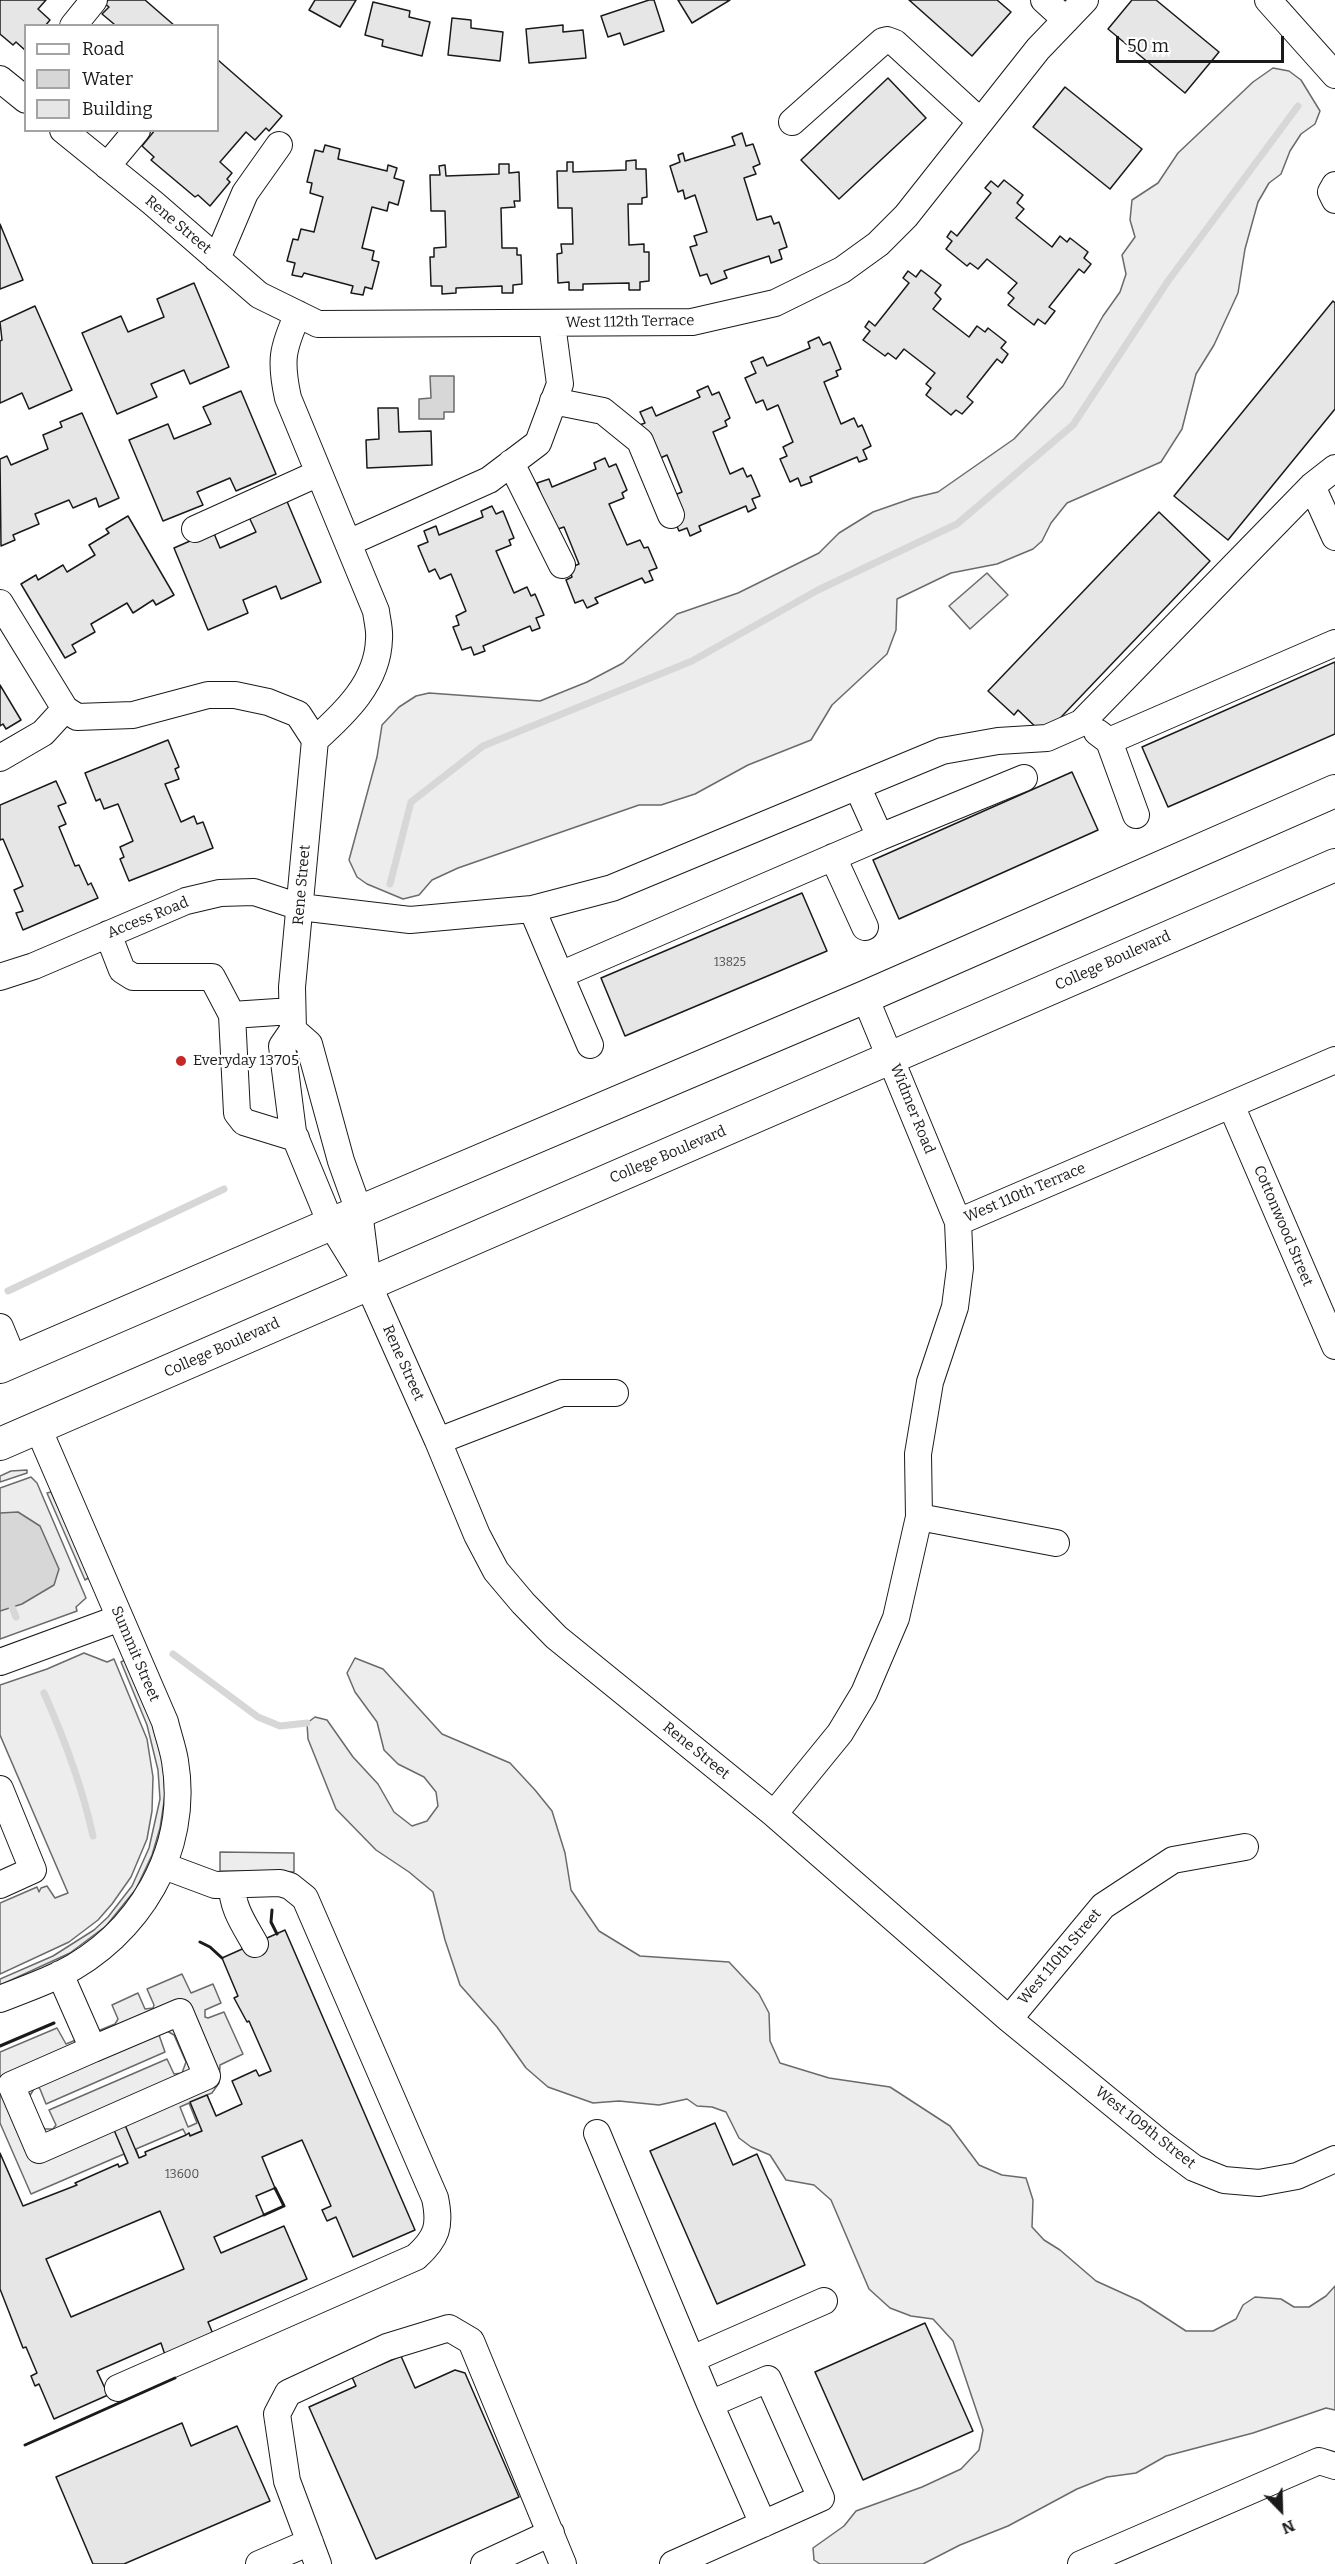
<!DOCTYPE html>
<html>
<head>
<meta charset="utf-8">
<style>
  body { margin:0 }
  #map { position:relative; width:1335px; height:2564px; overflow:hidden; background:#fff; font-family:Bitter,serif }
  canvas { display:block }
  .legend { position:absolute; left:24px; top:24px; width:195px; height:108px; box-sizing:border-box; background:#fff; border:2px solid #a3a3a3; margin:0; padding:8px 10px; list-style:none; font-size:18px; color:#1a1a1a }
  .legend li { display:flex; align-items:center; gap:12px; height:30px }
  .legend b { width:30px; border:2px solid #a3a3a3 }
  .north { position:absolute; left:1251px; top:2480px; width:60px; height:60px; -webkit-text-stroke:4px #fff; paint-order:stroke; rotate:157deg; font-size:16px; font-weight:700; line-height:24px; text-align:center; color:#1a1a1a }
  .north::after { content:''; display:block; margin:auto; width:21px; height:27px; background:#1a1a1a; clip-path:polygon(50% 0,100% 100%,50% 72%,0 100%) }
  .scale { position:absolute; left:1116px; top:36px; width:168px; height:27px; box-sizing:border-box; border:3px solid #1a1a1a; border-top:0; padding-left:8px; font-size:18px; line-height:21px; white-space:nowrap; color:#1a1a1a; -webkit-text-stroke:4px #fff; paint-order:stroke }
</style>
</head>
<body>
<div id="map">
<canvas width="1335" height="2564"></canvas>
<ul class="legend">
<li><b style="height:8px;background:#fff"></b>Road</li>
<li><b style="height:16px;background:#d7d7d7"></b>Water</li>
<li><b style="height:16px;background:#e6e6e6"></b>Building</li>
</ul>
<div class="north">N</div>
<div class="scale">50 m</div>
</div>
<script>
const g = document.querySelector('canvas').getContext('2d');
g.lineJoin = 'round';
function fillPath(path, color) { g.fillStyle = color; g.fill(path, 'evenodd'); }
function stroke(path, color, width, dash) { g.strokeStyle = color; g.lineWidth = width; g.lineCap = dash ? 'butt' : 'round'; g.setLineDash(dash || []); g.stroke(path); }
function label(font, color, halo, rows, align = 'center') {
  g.font = font + ' Bitter,serif'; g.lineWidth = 4.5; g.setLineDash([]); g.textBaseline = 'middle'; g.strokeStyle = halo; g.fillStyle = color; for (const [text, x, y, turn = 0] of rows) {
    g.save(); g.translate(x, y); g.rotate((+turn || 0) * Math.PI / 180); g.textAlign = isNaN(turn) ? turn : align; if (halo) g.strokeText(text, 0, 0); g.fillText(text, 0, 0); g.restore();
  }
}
const built = new Path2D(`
  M 1273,68 L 1289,71 L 1301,80 L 1320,111 L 1315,124 L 1301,134 L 1290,151 L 1281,174 L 1269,183 L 1258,202 L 1245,249 L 1238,293 L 1214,345 L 1196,374 L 1182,429 L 1161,462 L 1067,503 L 1051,523 L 1042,541 L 1033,549 L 997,564 L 951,573 L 897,599 L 896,630 L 887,654 L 832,705 L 811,740 L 748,765 L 695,794 L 661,805 L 639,805 L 458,868 L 432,880 L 419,895 L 403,899 L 367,884 L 357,877 L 349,860 L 377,757 L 382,725 L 399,707 L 416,696 L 429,693 L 540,701 L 587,682 L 623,663 L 677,614 L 738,593 L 819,553 L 839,533 L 873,512 L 913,498 L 938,492 L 1014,439 L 1063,386 L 1103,316 L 1120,292 L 1126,274 L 1122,255 L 1135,237 L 1130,220 L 1132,200 L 1158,183 L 1178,153 L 1253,82 Z
  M 987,573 L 1008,595 L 970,629 L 949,606 Z
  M 27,1470 L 27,1473 L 0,1482 L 0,1476 L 11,1471 Z
  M 31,1477 L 37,1483 L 86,1598 L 76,1607 L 77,1611 L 0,1639 L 0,1488 Z
  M 51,1492 L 90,1577 L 85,1580 L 47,1493 Z
  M 84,1653 L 107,1662 L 114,1659 L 147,1739 L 153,1777 L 152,1811 L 147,1839 L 131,1877 L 112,1904 L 98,1920 L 69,1942 L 0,1974 L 0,1903 L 37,1887 L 39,1892 L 41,1888 L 47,1886 L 55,1898 L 68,1893 L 0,1735 L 0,1685 L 47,1669 Z
  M 355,1658 L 383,1669 L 442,1734 L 510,1763 L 535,1790 L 552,1811 L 565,1853 L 571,1890 L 599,1931 L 640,1956 L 729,1962 L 759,1994 L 769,2013 L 770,2041 L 780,2063 L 829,2078 L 890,2087 L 950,2126 L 979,2165 L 1002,2175 L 1026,2178 L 1033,2200 L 1032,2227 L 1044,2240 L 1060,2250 L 1096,2281 L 1140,2301 L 1186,2331 L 1213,2331 L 1236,2319 L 1243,2305 L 1255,2297 L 1281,2299 L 1294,2307 L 1309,2307 L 1326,2296 L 1335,2286 L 1335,2410 L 1326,2408 L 1253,2433 L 1166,2456 L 1136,2473 L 1107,2477 L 1077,2489 L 1008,2526 L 960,2545 L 923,2564 L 820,2564 L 814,2560 L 813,2548 L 844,2526 L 856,2511 L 922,2487 L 961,2469 L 979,2450 L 983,2430 L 953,2341 L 933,2319 L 911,2316 L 890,2308 L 869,2289 L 831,2200 L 814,2185 L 786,2180 L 770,2155 L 751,2147 L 739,2138 L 726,2112 L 712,2107 L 697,2106 L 687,2099 L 659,2105 L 619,2101 L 593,2103 L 548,2087 L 526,2068 L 497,2027 L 460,1985 L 445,1940 L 433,1892 L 409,1872 L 376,1850 L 336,1809 L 308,1739 L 307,1723 L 315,1717 L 327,1720 L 353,1757 L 378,1784 L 394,1812 L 412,1826 L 427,1821 L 438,1806 L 436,1792 L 424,1777 L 398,1764 L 384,1750 L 377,1722 L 355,1692 L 347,1673 Z
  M 125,1660 L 154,1728 L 163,1761 L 165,1795 L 160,1828 L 152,1855 L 136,1889 L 106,1926 L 70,1953 L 0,1985 L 0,1979 L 53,1956 L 94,1930 L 108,1917 L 132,1886 L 149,1848 L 160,1799 L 158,1770 L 147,1725 L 121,1662 Z
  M 220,1852 L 294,1853 L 294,1872 L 220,1871 Z
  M 182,1974 L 191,1993 L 213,1984 L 221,2003 L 205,2010 L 205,2017 L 208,2018 L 224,2012 L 243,2054 L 220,2065 L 219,2083 L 212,2093 L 207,2095 L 216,2116 L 251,2110 L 190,2136 L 189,2133 L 186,2135 L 183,2129 L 136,2149 L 139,2158 L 128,2163 L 124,2154 L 31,2194 L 0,2123 L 0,2052 L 57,2028 L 66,2044 L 115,2024 L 118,2019 L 112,2005 L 138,1993 L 145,2009 L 153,2008 L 154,2005 L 147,1989 ZM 167,2031 L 174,2035 L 186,2062 L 182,2073 L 174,2074 L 167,2059 L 49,2110 L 56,2125 L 53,2129 L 45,2129 L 40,2123 L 29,2097 L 34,2089 L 38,2087 L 40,2089 L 46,2104 L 165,2052 L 159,2035 ZM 189,2103 L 197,2123 L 188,2127 L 180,2107 Z`);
const water = new Path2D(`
  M 430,376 L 454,376 L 454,412 L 444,412 L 444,419 L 419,419 L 419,399 L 431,398 Z
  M 18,1512 L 40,1526 L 59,1569 L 54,1585 L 22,1604 L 0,1611 L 0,1513 Z`);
const stream = new Path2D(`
  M 390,884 L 411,802 L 483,746 L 692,661 L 818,590 L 957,524 L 1073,425 L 1168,281 L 1298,106
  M 8,1291 L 224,1189
  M 12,1607 L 16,1617
  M 173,1654 L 258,1717 L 280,1726 L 307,1723
  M 44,1693 C 65,1740 82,1786 93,1836`);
const building = new Path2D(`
  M 0,0 L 46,0 L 38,9 L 50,20 L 45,26 L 26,26 L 26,51 L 16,42 L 13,45 L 0,34 Z
  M 108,0 L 145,0 L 175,26 L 112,26 L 114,24 L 102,14 L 109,7 L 105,4 Z
  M 315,0 L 356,0 L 340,27 L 309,10 Z
  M 649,0 L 654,0 L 664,31 L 624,45 L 620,33 L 608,37 L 601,16 Z
  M 678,0 L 730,0 L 692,23 Z
  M 909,0 L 997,0 L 1011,12 L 972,56 Z
  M 1132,0 L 1156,0 L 1219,52 L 1185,93 L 1108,29 Z
  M 373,2 L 410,11 L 409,17 L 430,22 L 422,56 L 382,46 L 383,40 L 365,35 Z
  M 452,18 L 471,20 L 471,28 L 503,32 L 500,61 L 448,55 Z
  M 563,25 L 563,32 L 583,30 L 586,58 L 529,63 L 526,29 Z
  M 218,60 L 282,116 L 269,131 L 266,128 L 255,140 L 246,132 L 220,162 L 232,173 L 227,179 L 230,182 L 210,206 L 198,195 L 195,197 L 151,160 L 154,157 L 142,146 L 155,130 L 218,130 Z
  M 888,78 L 926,118 L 839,199 L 801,160 Z
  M 1065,87 L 1142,149 L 1110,189 L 1033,127 Z
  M 742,133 L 746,146 L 753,144 L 760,164 L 753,167 L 756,174 L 744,178 L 757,220 L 771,216 L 774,224 L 779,222 L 787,247 L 779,250 L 782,259 L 771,263 L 769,256 L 724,271 L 727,278 L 711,284 L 707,274 L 700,276 L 690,247 L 697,245 L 694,236 L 707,232 L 695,195 L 685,199 L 683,190 L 678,192 L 670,166 L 680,162 L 678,155 L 683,153 L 685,161 L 735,145 L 732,137 Z
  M 325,145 L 340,149 L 338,159 L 387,171 L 388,165 L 397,168 L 394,178 L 404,181 L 398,205 L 389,202 L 387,211 L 372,207 L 362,248 L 374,251 L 372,260 L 379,262 L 372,289 L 365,287 L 363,295 L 351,293 L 353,286 L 304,273 L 302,277 L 292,275 L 295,263 L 287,261 L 293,239 L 298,240 L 301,229 L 314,232 L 323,197 L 310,193 L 312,183 L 307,182 L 315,150 L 323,152 Z
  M 636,160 L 636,169 L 646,169 L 647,197 L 642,198 L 642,204 L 628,204 L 629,245 L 644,244 L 644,252 L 649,252 L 649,281 L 640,282 L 640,290 L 629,290 L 629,283 L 583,284 L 583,290 L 569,290 L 569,282 L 558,283 L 557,254 L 562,253 L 561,244 L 573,244 L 572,208 L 558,208 L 557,171 L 567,171 L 567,162 L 573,162 L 573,172 L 626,170 L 626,161 Z
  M 499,164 L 509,164 L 509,173 L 519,172 L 520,201 L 514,201 L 515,207 L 501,208 L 502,248 L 517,248 L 517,255 L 521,255 L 522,284 L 513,285 L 513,293 L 502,293 L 502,286 L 456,288 L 456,293 L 442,294 L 442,286 L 431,286 L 430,257 L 434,257 L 434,248 L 446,247 L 445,211 L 431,211 L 430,175 L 440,175 L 439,166 L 445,165 L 446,176 L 499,174 Z
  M 1004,180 L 1023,195 L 1017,203 L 1024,209 L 1016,218 L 1052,247 L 1060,236 L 1067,242 L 1070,238 L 1088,252 L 1084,258 L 1091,264 L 1084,273 L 1079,269 L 1049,307 L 1055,311 L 1045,324 L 1038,319 L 1034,325 L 1008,305 L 1014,298 L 1008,293 L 1017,283 L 987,259 L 978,269 L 970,263 L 967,266 L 946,249 L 952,241 L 947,237 L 951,231 L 957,236 L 991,193 L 985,188 L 991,181 L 998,187 Z
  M 0,224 L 23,280 L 0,289 Z
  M 921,270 L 941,285 L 935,293 L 941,299 L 933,309 L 969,337 L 977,326 L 985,332 L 988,328 L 1006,342 L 1001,348 L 1008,354 L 1002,363 L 997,359 L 967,397 L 973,402 L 962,414 L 956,410 L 951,415 L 926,395 L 931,388 L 926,384 L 935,373 L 904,349 L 896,359 L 888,353 L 885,356 L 863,340 L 870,331 L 865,327 L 869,321 L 875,326 L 909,283 L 903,278 L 908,271 L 916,277 Z
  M 194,283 L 229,367 L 190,384 L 184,370 L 151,384 L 157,397 L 117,414 L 82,333 L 121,316 L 128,332 L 164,317 L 157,299 Z
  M 1333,301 L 1335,303 L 1335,409 L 1228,540 L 1174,496 Z
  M 35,306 L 72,390 L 29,409 L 22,393 L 0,403 L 0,341 L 2,340 L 0,322 Z
  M 819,337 L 823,345 L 830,342 L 841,369 L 836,371 L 838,376 L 824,382 L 841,424 L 854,418 L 858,427 L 862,425 L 871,446 L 863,450 L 867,459 L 859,462 L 857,457 L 810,477 L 812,482 L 801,486 L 798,478 L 790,482 L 780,459 L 787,456 L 783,447 L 793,442 L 778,405 L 767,410 L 763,400 L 756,403 L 745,378 L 756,373 L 751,362 L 763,357 L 767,366 L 810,348 L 808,342 Z
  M 708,386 L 712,395 L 719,392 L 730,418 L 725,421 L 727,426 L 713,432 L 730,474 L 743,468 L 747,477 L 751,475 L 760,496 L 752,499 L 756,508 L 748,512 L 746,506 L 699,526 L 701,531 L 690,536 L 687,528 L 679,531 L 669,508 L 672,496 L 682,492 L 667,455 L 656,460 L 634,427 L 645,423 L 640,412 L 652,407 L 656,416 L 700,397 L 697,391 Z
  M 241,391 L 276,474 L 236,491 L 230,478 L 197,492 L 203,505 L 163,521 L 129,440 L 168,424 L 174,439 L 211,424 L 203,407 Z
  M 378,408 L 398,408 L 399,432 L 431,431 L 432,465 L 367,468 L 366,440 L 379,439 Z
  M 82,413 L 119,498 L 99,507 L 96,498 L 73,508 L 69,500 L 35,514 L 39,524 L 13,535 L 15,540 L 1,546 L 0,459 L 7,456 L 11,465 L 48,449 L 43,435 L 62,427 L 60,422 Z
  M 605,458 L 609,467 L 616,464 L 627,490 L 622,493 L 624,498 L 609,504 L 627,545 L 640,540 L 644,548 L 648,547 L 657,568 L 649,571 L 653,580 L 645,583 L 642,578 L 595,598 L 598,603 L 587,608 L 583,600 L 575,603 L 566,580 L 572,577 L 569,568 L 579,564 L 564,527 L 552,531 L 531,499 L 541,495 L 537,483 L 549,479 L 552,487 L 596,469 L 594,463 Z
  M 286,499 L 321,582 L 281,599 L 276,586 L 243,600 L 248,613 L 208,630 L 174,548 L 213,531 L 220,548 L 256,532 L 248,515 Z
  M 492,506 L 496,514 L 503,511 L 514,538 L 509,540 L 511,545 L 496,551 L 514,593 L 527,587 L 531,596 L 535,594 L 544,615 L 536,618 L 540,628 L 532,631 L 530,626 L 483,646 L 485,651 L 474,655 L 471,647 L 462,650 L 453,627 L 459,625 L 456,616 L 466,611 L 451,574 L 440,579 L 435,569 L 429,572 L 418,546 L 428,542 L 424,531 L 436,526 L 439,535 L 483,517 L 481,511 Z
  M 1159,512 L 1210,561 L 1044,735 L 1018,710 L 1014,715 L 988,691 Z
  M 128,516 L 174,595 L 156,605 L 153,600 L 133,613 L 127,603 L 91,624 L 95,632 L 72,645 L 76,652 L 65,658 L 21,584 L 36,575 L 38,580 L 63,565 L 67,572 L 95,555 L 89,545 L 109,533 L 106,529 Z
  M 1335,662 L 1335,734 L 1168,807 L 1142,747 Z
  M 0,685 L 21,720 L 6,729 L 3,724 L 0,726 Z
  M 168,740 L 179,767 L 175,769 L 179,779 L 165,784 L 181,822 L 194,816 L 197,824 L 203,822 L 213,848 L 129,881 L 120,859 L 124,857 L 120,847 L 133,841 L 118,804 L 104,809 L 100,799 L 96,801 L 85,773 Z
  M 1072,772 L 1098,830 L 899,919 L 873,860 Z
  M 56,781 L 66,803 L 58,806 L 66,824 L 59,827 L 75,866 L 79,865 L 88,885 L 91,883 L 98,898 L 23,930 L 16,913 L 23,911 L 14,890 L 23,886 L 3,839 L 0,840 L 0,805 Z
  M 802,893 L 827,951 L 625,1036 L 601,978 Z
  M 285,1930 L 415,2230 L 353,2257 L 336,2217 L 327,2221 L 322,2210 L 331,2206 L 302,2140 L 262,2157 L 275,2188 L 256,2196 L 264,2215 L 214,2237 L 221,2253 L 284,2226 L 307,2279 L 208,2322 L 213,2334 L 165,2355 L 161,2343 L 97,2371 L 108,2395 L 54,2419 L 39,2384 L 35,2386 L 31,2376 L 37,2373 L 26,2347 L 23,2348 L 0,2289 L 0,2153 L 23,2206 L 77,2185 L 75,2183 L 118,2164 L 119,2167 L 128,2163 L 114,2130 L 125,2125 L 139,2158 L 146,2155 L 145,2152 L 186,2135 L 189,2133 L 190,2136 L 202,2131 L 190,2102 L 207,2095 L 216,2116 L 242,2104 L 232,2081 L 256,2070 L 259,2076 L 271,2071 L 249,2021 L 247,2022 L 234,1998 L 238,1996 L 222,1958 ZM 160,2211 L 184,2269 L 71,2317 L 46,2259 Z
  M 715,2123 L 733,2165 L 757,2154 L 805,2265 L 717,2304 L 650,2151 Z
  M 925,2323 L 973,2431 L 863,2480 L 815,2372 Z
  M 401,2356 L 415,2388 L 455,2370 L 465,2373 L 519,2497 L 376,2559 L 309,2407 L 356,2386 L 352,2377 Z
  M 182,2423 L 191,2446 L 237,2426 L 270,2501 L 124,2564 L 93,2564 L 56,2477 Z`);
const minor = new Path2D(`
  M 1044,0 L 1066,20
  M 1268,0 L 1335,75
  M 73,26 L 94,0
  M 0,79 L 26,100
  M 792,122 L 883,41 L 887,40 L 895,43 L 980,121
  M 63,130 L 153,203 L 259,295 L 318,324 L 692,322 L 775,303 L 842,270 L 878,244 L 906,216 L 1038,49 L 1085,0
  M 107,166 L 137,130
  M 1335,185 L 1331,192 L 1335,200
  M 217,259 L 245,193 L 279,145
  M 298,314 C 282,349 280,361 288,398 L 376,611 C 377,620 380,630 379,639 C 378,682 345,713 315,740
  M 553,401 L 603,411 L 640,441 L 671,515
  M 511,463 L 562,565
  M 1312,486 L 1335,537
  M 195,529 L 319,473
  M 348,543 L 489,480 L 538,443 L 560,384 L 552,324
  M 0,603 L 65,709 L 77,717 L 133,715 L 208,695 L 235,695 L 268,702 L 298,714 L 315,740
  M 1097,732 L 1109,741 L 1136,815
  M 315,740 L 292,987 L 293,1030 L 282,1046 L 293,1132 L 331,1224 L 368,1284 L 438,1441 L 477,1535 L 496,1571 L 523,1603 L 556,1637 L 774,1814 L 1009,2019 L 1163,2145 L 1194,2168 L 1224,2180 L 1259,2183 L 1297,2176 L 1335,2159
  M 1109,741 L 1335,643
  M 0,758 L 43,733 L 65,709
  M 880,837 L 1024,778
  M 833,857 L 865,927
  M 532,909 L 560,975 L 880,837 L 857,786
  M 108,934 L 122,970 L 133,977 L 212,977 L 232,1015
  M 560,975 L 590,1045
  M 0,977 L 34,966 L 186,901 L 220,893 L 254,892 L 300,907 L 410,920 L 532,909 L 612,888 L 942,751 L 998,741 L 1047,738 L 1081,723 L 1312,486 L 1335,468
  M 865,997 L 958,1222
  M 292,1011 L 232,1015 L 237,1113 L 244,1122 L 296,1138
  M 293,1030 L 309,1044 L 341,1161 L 359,1211 L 367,1275
  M 1231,1105 L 1335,1346
  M 0,1327 L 14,1361
  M 438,1441 L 562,1393 L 615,1393
  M 919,1517 L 1056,1543
  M 0,1662 L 120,1618
  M 0,1789 L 33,1870 L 0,1885
  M 774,1814 L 840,1733 L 864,1693 L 896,1618 L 919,1517 L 918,1454 L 930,1382 L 955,1307 L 960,1268 L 958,1222 L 1335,1060
  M 232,1885 C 232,1908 244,1924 255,1944
  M 60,1974 L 93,2049 L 11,2085 L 39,2150 L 207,2076 L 180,2012 L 93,2049
  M 0,1999 C 20,1991 40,1984 59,1975 C 139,1935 190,1851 175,1761 C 173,1748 168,1735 165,1722 L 38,1428
  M 1009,2019 L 1103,1906 L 1173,1860 L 1245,1847
  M 597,2133 L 710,2404 L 768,2379 L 821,2498 L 673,2564
  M 692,2359 L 824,2301
  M 118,2388 L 416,2257 C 437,2238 441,2226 435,2198 L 305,1898 L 290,1886 L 280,1883 L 215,1885 L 164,1866
  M 710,2404 L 763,2524
  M 259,2564 L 310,2542
  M 318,2564 L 287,2481 L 277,2414 L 288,2393 L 387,2347 L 449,2328 L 471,2341 L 563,2564
  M 484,2564 L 551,2533
  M 1081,2564 L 1319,2461 L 1335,2466`);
const major = new Path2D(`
  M 0,1367 L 331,1224 L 865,997 L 1335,791
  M 0,1444 L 1335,865`);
const wall = new Path2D(`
  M 272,1910 L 271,1922 L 277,1934
  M 200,1942 L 210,1947 L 222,1958
  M 0,2046 L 54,2023
  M 264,2215 L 284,2206 L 275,2188
  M 25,2445 L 175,2378`);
const markers = [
  [181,1061,6,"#c62828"]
];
const numberNames = [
  ["13825",730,963],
  ["13600",182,2175]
];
const streetNames = [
  ["Rene Street",178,225,40],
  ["West 112th Terrace",630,322,-1],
  ["Rene Street",302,885,-85],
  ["Access Road",148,918,-22],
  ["College Boulevard",1113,961,-24],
  ["Widmer Road",912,1109,68],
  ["College Boulevard",668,1155,-23],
  ["West 110th Terrace",1025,1193,-23],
  ["Cottonwood Street",1283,1226,67],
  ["College Boulevard",222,1348,-24],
  ["Rene Street",403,1363,66],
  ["Summit Street",135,1654,67],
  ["Rene Street",696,1751,39],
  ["West 110th Street",1060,1957,-50],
  ["West 109th Street",1145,2128,38]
];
const poiNames = [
  ["Everyday 13705",193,1061]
];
fillPath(built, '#ededed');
stroke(built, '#6a6a6a', 1.5);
fillPath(water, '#d7d7d7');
stroke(water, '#6a6a6a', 1.5);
stroke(stream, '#d7d7d7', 7);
fillPath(building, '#e6e6e6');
stroke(building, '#1a1a1a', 1.5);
stroke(minor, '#1a1a1a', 28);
stroke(major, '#1a1a1a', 34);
stroke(minor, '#fff', 26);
stroke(major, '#fff', 32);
stroke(wall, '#1a1a1a', 3);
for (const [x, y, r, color] of markers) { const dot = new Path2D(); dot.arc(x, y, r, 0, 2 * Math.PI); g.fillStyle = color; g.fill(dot); stroke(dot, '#fff', 2); }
label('12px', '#4d4d4d', null, numberNames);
label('15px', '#1a1a1a', '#fff', streetNames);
label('15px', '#1a1a1a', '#fff', poiNames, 'left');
</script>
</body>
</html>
